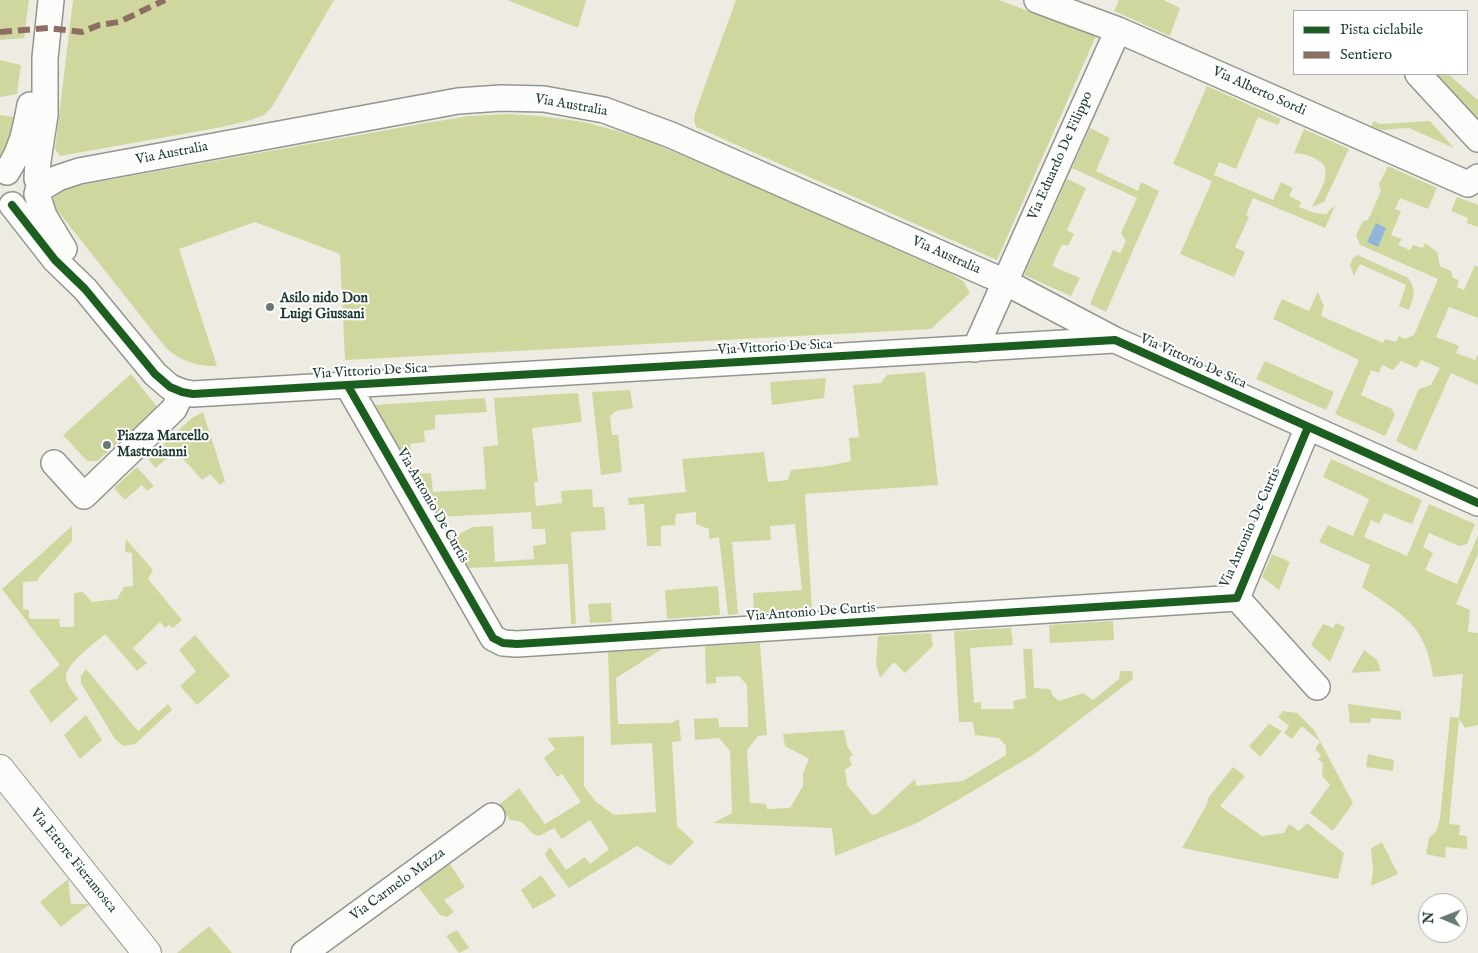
<!DOCTYPE html>
<html>
<head>
<meta charset="utf-8">
<style>
  body { margin:0 }
  #map { position:relative; width:1478px; height:953px; overflow:hidden; background:#eeece2; font-family:"IM FELL English",serif }
  canvas { display:block }
  .legend { position:absolute; left:1293px; top:10px; width:175px; height:65px; box-sizing:border-box; background:#fff; border:1px solid #a5b1ae; margin:0; padding:6px 9px; list-style:none; font-size:15px; color:#1f3d34 }
  .legend li { display:flex; align-items:center; gap:10px; height:25px }
  .legend b { width:25px; border:1px solid #a5b1ae }
  .north { position:absolute; left:1418px; top:893px; width:50px; height:50px; box-sizing:border-box; background:#fff; border:1px solid #a5b1ae; border-radius:50%; rotate:271deg; font-size:14px; font-weight:700; line-height:20px; text-align:center; color:#1f3d34 }
  .north::after { content:''; display:block; margin:auto; width:18px; height:22px; background:#677a71; clip-path:polygon(50% 0,100% 100%,50% 72%,0 100%) }
</style>
</head>
<body>
<div id="map">
<canvas width="1478" height="953"></canvas>
<ul class="legend">
<li><b style="height:6px;background:#1b5e20"></b>Pista ciclabile</li>
<li><b style="height:6px;background:#8d6e63"></b>Sentiero</li>
</ul>
<div class="north">N</div>
</div>
<script>
const g = document.querySelector('canvas').getContext('2d');
g.lineJoin = 'round';
function fillPath(path, color) { g.fillStyle = color; g.fill(path, 'evenodd'); }
function stroke(path, color, width, dash) { g.strokeStyle = color; g.lineWidth = width; g.lineCap = dash ? 'butt' : 'round'; g.setLineDash(dash || []); g.stroke(path); }
function label(font, color, halo, rows, align = 'center') {
  g.font = font + ' "IM FELL English",serif'; g.lineWidth = 4; g.setLineDash([]); g.textBaseline = 'middle'; g.strokeStyle = halo; g.fillStyle = color; for (const [text, x, y, turn = 0] of rows) {
    g.save(); g.translate(x, y); g.rotate((+turn || 0) * Math.PI / 180); g.textAlign = isNaN(turn) ? turn : align; if (halo) g.strokeText(text, 0, 0); g.fillText(text, 0, 0); g.restore();
  }
}
const green = new Path2D(`
  M 0,0 L 29,0 L 24,38 L 0,40 Z
  M 73,0 L 334,0 L 272,107 L 264,115 L 251,120 L 222,127 L 60,156 L 55,149 Z
  M 507,0 L 586,0 L 578,28 Z
  M 736,0 L 999,0 L 1096,36 L 997,260 L 696,127 L 694,121 L 695,113 Z
  M 1119,0 L 1163,0 L 1180,8 L 1170,36 L 1114,11 Z
  M 0,60 L 21,65 L 17,94 L 0,97 Z
  M 1428,74 L 1448,74 L 1478,100 L 1478,128 Z
  M 1207,86 L 1281,119 L 1278,125 L 1258,117 L 1236,169 L 1219,162 L 1214,175 L 1273,200 L 1281,182 L 1293,188 L 1289,196 L 1301,202 L 1299,207 L 1315,213 L 1326,214 L 1336,204 L 1325,228 L 1253,198 L 1246,215 L 1249,217 L 1235,247 L 1245,252 L 1234,277 L 1180,254 L 1212,181 L 1173,164 Z
  M 508,114 L 541,116 L 584,122 L 618,131 L 648,141 L 749,184 L 951,274 L 963,281 L 970,293 L 931,329 L 345,360 L 340,254 L 255,222 L 179,249 L 217,366 C 197,367 181,361 166,348 L 53,205 L 54,195 L 64,188 L 420,124 L 469,116 Z
  M 0,115 L 14,117 L 9,141 L 0,158 Z
  M 1374,121 L 1380,124 L 1430,121 L 1454,148 L 1409,128 L 1380,130 L 1371,126 Z
  M 1090,128 L 1110,138 L 1096,171 L 1138,191 L 1141,182 L 1159,191 L 1106,312 L 1090,304 L 1113,250 L 1120,253 L 1126,241 L 1121,233 L 1137,198 L 1072,168 Z
  M 1304,129 L 1349,149 L 1324,202 L 1312,207 C 1318,194 1335,171 1319,161 C 1310,155 1305,154 1294,153 Z
  M 1388,166 L 1437,188 L 1428,209 L 1400,198 L 1395,209 L 1401,211 L 1391,235 L 1402,239 L 1398,245 L 1410,250 L 1413,245 L 1423,248 L 1425,243 L 1437,252 L 1440,266 L 1451,271 L 1453,278 L 1459,280 L 1457,287 L 1464,290 L 1475,265 L 1478,267 L 1478,318 L 1449,307 L 1436,337 L 1459,346 L 1456,353 L 1475,360 L 1478,354 L 1478,385 L 1451,373 L 1416,451 L 1396,441 L 1419,389 L 1431,385 L 1440,368 L 1421,360 L 1417,368 L 1401,361 L 1393,370 L 1382,365 L 1379,373 L 1371,370 L 1361,395 L 1392,409 L 1395,415 L 1385,436 L 1335,414 L 1359,360 L 1273,319 L 1282,299 L 1309,311 L 1318,291 L 1321,300 L 1324,305 L 1321,316 L 1383,343 L 1385,339 L 1396,342 L 1399,336 L 1405,339 L 1414,335 L 1438,279 L 1360,245 L 1356,235 L 1363,221 L 1368,220 L 1381,191 L 1379,184 Z
  M 1067,179 L 1086,188 L 1067,230 L 1074,234 L 1068,246 L 1062,244 L 1052,266 L 1080,278 L 1071,296 L 1024,275 Z
  M 1457,197 L 1478,205 L 1478,227 L 1467,223 L 1468,218 L 1451,211 Z
  M 1358,255 L 1408,278 C 1417,291 1414,297 1409,310 L 1399,306 L 1406,285 L 1360,264 L 1354,276 L 1350,265 L 1353,258 Z
  M 1265,361 L 1334,392 L 1326,410 L 1256,379 Z
  M 925,372 L 938,485 L 805,494 L 812,610 L 754,613 L 753,593 L 802,590 L 795,524 L 770,526 L 771,540 L 732,542 L 738,614 L 728,615 L 719,537 L 709,539 L 709,529 L 696,524 L 696,512 L 676,514 L 675,525 L 661,526 L 661,546 L 647,546 L 644,504 L 629,505 L 628,498 L 686,492 L 682,459 L 764,452 L 768,482 L 788,480 L 791,470 L 828,466 L 851,461 L 849,438 L 859,437 L 853,385 L 881,383 L 887,375 Z
  M 131,374 L 158,408 L 97,461 L 87,461 L 63,435 Z
  M 826,378 L 824,398 L 772,405 L 770,382 Z
  M 630,390 L 633,408 L 616,411 L 610,416 L 612,435 L 618,435 L 622,472 L 601,475 L 592,392 Z
  M 578,393 L 582,422 L 532,428 L 538,482 L 534,482 L 536,506 L 562,503 L 561,491 L 592,489 L 593,507 L 604,507 L 606,530 L 571,532 L 576,624 L 571,624 L 568,564 L 467,568 L 451,539 L 472,527 L 493,526 L 495,562 L 534,559 L 533,546 L 546,544 L 545,529 L 532,529 L 531,512 L 438,517 L 414,474 L 431,473 L 433,492 L 486,489 L 483,447 L 498,445 L 494,398 Z
  M 485,398 L 487,412 L 435,415 L 435,429 L 424,431 L 425,442 L 410,444 L 411,451 L 401,452 L 373,405 Z
  M 203,412 L 225,481 L 220,485 L 210,474 L 202,480 L 176,451 L 155,468 L 148,458 L 192,418 Z
  M 1331,459 L 1422,500 L 1412,524 L 1384,513 L 1379,524 L 1371,520 L 1364,537 L 1407,556 L 1429,504 L 1475,524 L 1467,544 L 1459,546 L 1429,533 L 1423,547 L 1433,553 L 1425,570 L 1457,584 L 1478,535 L 1478,554 L 1456,604 L 1470,610 L 1468,632 L 1478,633 L 1478,725 L 1465,728 L 1459,719 L 1449,824 L 1460,825 L 1459,835 L 1467,836 L 1467,849 L 1446,847 L 1445,858 L 1426,854 L 1429,838 L 1436,831 L 1440,819 L 1450,717 L 1459,718 L 1463,674 L 1433,677 C 1426,625 1402,614 1362,587 L 1370,565 L 1319,542 L 1328,525 L 1353,536 L 1369,499 L 1323,477 Z
  M 137,467 L 154,486 L 147,491 L 142,485 L 125,500 L 114,488 Z
  M 72,526 L 72,541 L 40,576 L 37,581 L 23,582 L 23,609 L 29,610 L 29,619 L 59,619 L 60,627 L 74,627 L 74,593 L 83,592 L 92,602 L 117,599 L 124,587 L 133,586 L 132,553 L 125,552 L 126,539 L 153,570 L 148,579 L 182,620 L 173,628 L 169,625 L 165,628 L 160,622 L 133,648 L 147,663 L 137,671 L 105,634 C 95,643 65,664 66,678 C 67,685 74,693 78,699 L 51,723 L 29,691 L 60,665 L 2,589 Z
  M 1272,554 L 1290,562 L 1279,590 L 1262,577 Z
  M 718,586 L 720,615 L 667,619 L 665,590 Z
  M 611,603 L 612,622 L 590,623 L 588,604 Z
  M 1113,621 L 1114,640 L 1050,643 L 1049,625 Z
  M 1336,623 L 1345,627 L 1330,662 L 1311,645 L 1323,624 L 1333,628 Z
  M 1011,628 L 1013,645 L 970,648 L 974,703 L 981,702 L 981,709 L 1014,709 L 1013,701 L 1026,698 L 1023,649 L 1032,649 L 1034,688 L 1050,689 L 1053,696 L 1059,701 L 1083,693 L 1093,700 L 1119,679 L 1120,671 L 1132,671 L 1133,679 L 1036,753 L 958,800 L 917,823 L 835,856 L 832,828 L 713,823 L 732,813 L 730,751 L 719,738 L 695,740 L 694,719 L 718,718 L 719,727 L 748,727 L 747,685 L 739,676 L 716,677 L 716,683 L 706,684 L 705,646 L 760,643 L 767,735 L 758,736 L 747,750 L 750,803 L 766,804 L 767,809 L 790,808 L 803,786 L 803,773 L 809,759 L 785,746 L 783,734 L 844,730 L 847,746 L 853,755 L 849,758 L 852,765 L 845,770 L 847,785 L 872,815 L 877,814 L 915,779 L 916,786 L 963,781 L 1006,755 L 1006,746 L 999,738 L 975,735 L 973,722 L 959,722 L 954,631 Z
  M 931,633 L 933,646 L 905,673 L 894,662 L 880,678 L 876,664 L 878,636 Z
  M 195,635 L 230,676 L 197,705 L 180,686 L 196,671 L 179,650 Z
  M 662,649 L 616,678 L 618,724 L 671,723 L 679,719 L 681,741 L 672,742 L 677,826 L 694,842 L 670,866 L 637,846 L 569,888 L 548,860 L 545,854 L 550,847 L 566,870 L 585,857 L 590,864 L 609,849 L 590,820 L 562,839 L 554,828 L 539,836 C 525,833 529,820 510,820 L 499,805 L 519,788 L 545,824 L 581,802 L 562,774 L 557,777 L 544,758 L 555,749 L 547,738 L 584,736 L 584,786 L 595,801 L 614,815 L 656,812 L 652,743 L 611,745 L 608,652 Z
  M 1364,650 L 1377,660 L 1381,671 L 1351,673 Z
  M 86,669 L 138,731 L 168,704 L 172,710 L 135,744 L 123,746 L 115,739 L 81,683 L 81,676 Z
  M 1348,704 L 1401,711 L 1401,720 L 1371,718 L 1370,723 L 1350,723 Z
  M 1283,711 L 1297,713 L 1314,730 L 1353,803 L 1333,831 L 1310,813 L 1330,785 L 1322,776 L 1323,763 L 1318,759 L 1321,755 L 1315,749 L 1320,742 L 1302,726 L 1292,739 L 1284,733 L 1289,726 L 1278,717 Z
  M 86,715 L 102,740 L 80,759 L 64,735 Z
  M 1269,724 L 1282,731 L 1260,757 L 1249,746 Z
  M 1368,754 L 1394,760 L 1393,771 L 1366,767 Z
  M 1233,767 L 1245,776 L 1220,806 L 1262,836 L 1284,833 L 1289,824 L 1299,831 L 1307,823 L 1344,853 L 1338,879 L 1182,848 L 1207,804 L 1208,798 Z
  M 1382,842 L 1398,874 L 1371,886 L 1373,870 L 1371,848 Z
  M 450,864 L 465,887 L 444,900 L 454,912 L 447,917 L 440,915 L 418,887 Z
  M 541,875 L 556,896 L 533,909 L 521,890 Z
  M 68,879 L 71,904 L 90,904 L 61,927 L 40,902 Z
  M 209,926 L 232,953 L 177,953 Z
  M 457,930 L 469,948 L 459,953 L 446,936 Z`);
const water = new Path2D(`
  M 1376,223 L 1386,228 L 1378,247 L 1367,242 Z`);
const minor = new Path2D(`
  M 1037,0 L 1118,30 L 1468,184 L 1478,177
  M 1418,74 L 1478,139
  M 7,172 C 22,148 25,132 30,105
  M 37,179 L 38,161 L 45,115 L 45,58 L 51,0
  M 38,190 L 58,178 L 79,171 L 458,101 L 501,98 L 544,99 L 604,110 L 671,135 L 1005,282 L 1115,340
  M 37,194 L 44,216 L 64,249
  M 12,205 L 55,260 L 85,289 L 155,374 L 170,387 L 182,392 L 193,394 L 1115,340 L 1478,503
  M 975,349 L 1118,30
  M 348,386 L 493,638 L 503,643 L 517,644 L 1237,598 L 1308,427
  M 54,463 L 84,496 L 174,409 L 182,392
  M 1237,598 L 1317,687
  M 304,953 L 492,816`);
const major = new Path2D(`
  M 0,769 L 147,953`);
const quiet = new Path2D(`
  M 0,32 L 48,28 L 82,32 L 99,25 L 119,22 L 165,0`);
const cycleway = new Path2D(`
  M 12,205 L 55,260 L 85,289 L 155,374 L 170,387 L 182,392 L 193,394 L 1115,340 L 1478,503
  M 348,386 L 493,638 L 503,643 L 517,644 L 1237,598 L 1308,427`);
const markers = [
  [270,307,5,"#677a71"],
  [107,445,5,"#677a71"]
];
const streetNames = [
  ["Via Alberto Sordi",1259,92,24],
  ["Via Australia",571,106,10],
  ["Via Australia",172,154,-11],
  ["Via Eduardo De Filippo",1061,156,-66],
  ["Via Australia",946,256,24],
  ["Via Vittorio De Sica",775,348,-3],
  ["Via Vittorio De Sica",1193,362,24],
  ["Via Vittorio De Sica",370,372,-3],
  ["Via Antonio De Curtis",432,506,60],
  ["Via Antonio De Curtis",1251,528,-66],
  ["Via Antonio De Curtis",811,613,-4],
  ["Via Ettore Fieramosca",73,861,51],
  ["Via Carmelo Mazza",398,885,-36]
];
const poiNames = [
  ["Asilo nido Don",280,299],
  ["Luigi Giussani",280,315],
  ["Piazza Marcello",117,437],
  ["Mastroianni",117,453]
];
fillPath(green, '#d0d79e');
fillPath(water, '#92b6da');
stroke(minor, '#929690', 28);
stroke(major, '#929690', 30);
stroke(minor, '#fcfcfb', 25);
stroke(major, '#fcfcfb', 28);
stroke(quiet, '#8d6e63', 6, [12, 6]);
stroke(cycleway, '#1b5e20', 8);
for (const [x, y, r, color] of markers) { const dot = new Path2D(); dot.arc(x, y, r, 0, 2 * Math.PI); g.fillStyle = color; g.fill(dot); stroke(dot, '#fff', 2); }
label('14px', '#1f3d34', '#fff', streetNames);
label('bold 14px', '#1f3d34', '#fff', poiNames, 'left');
</script>
</body>
</html>
